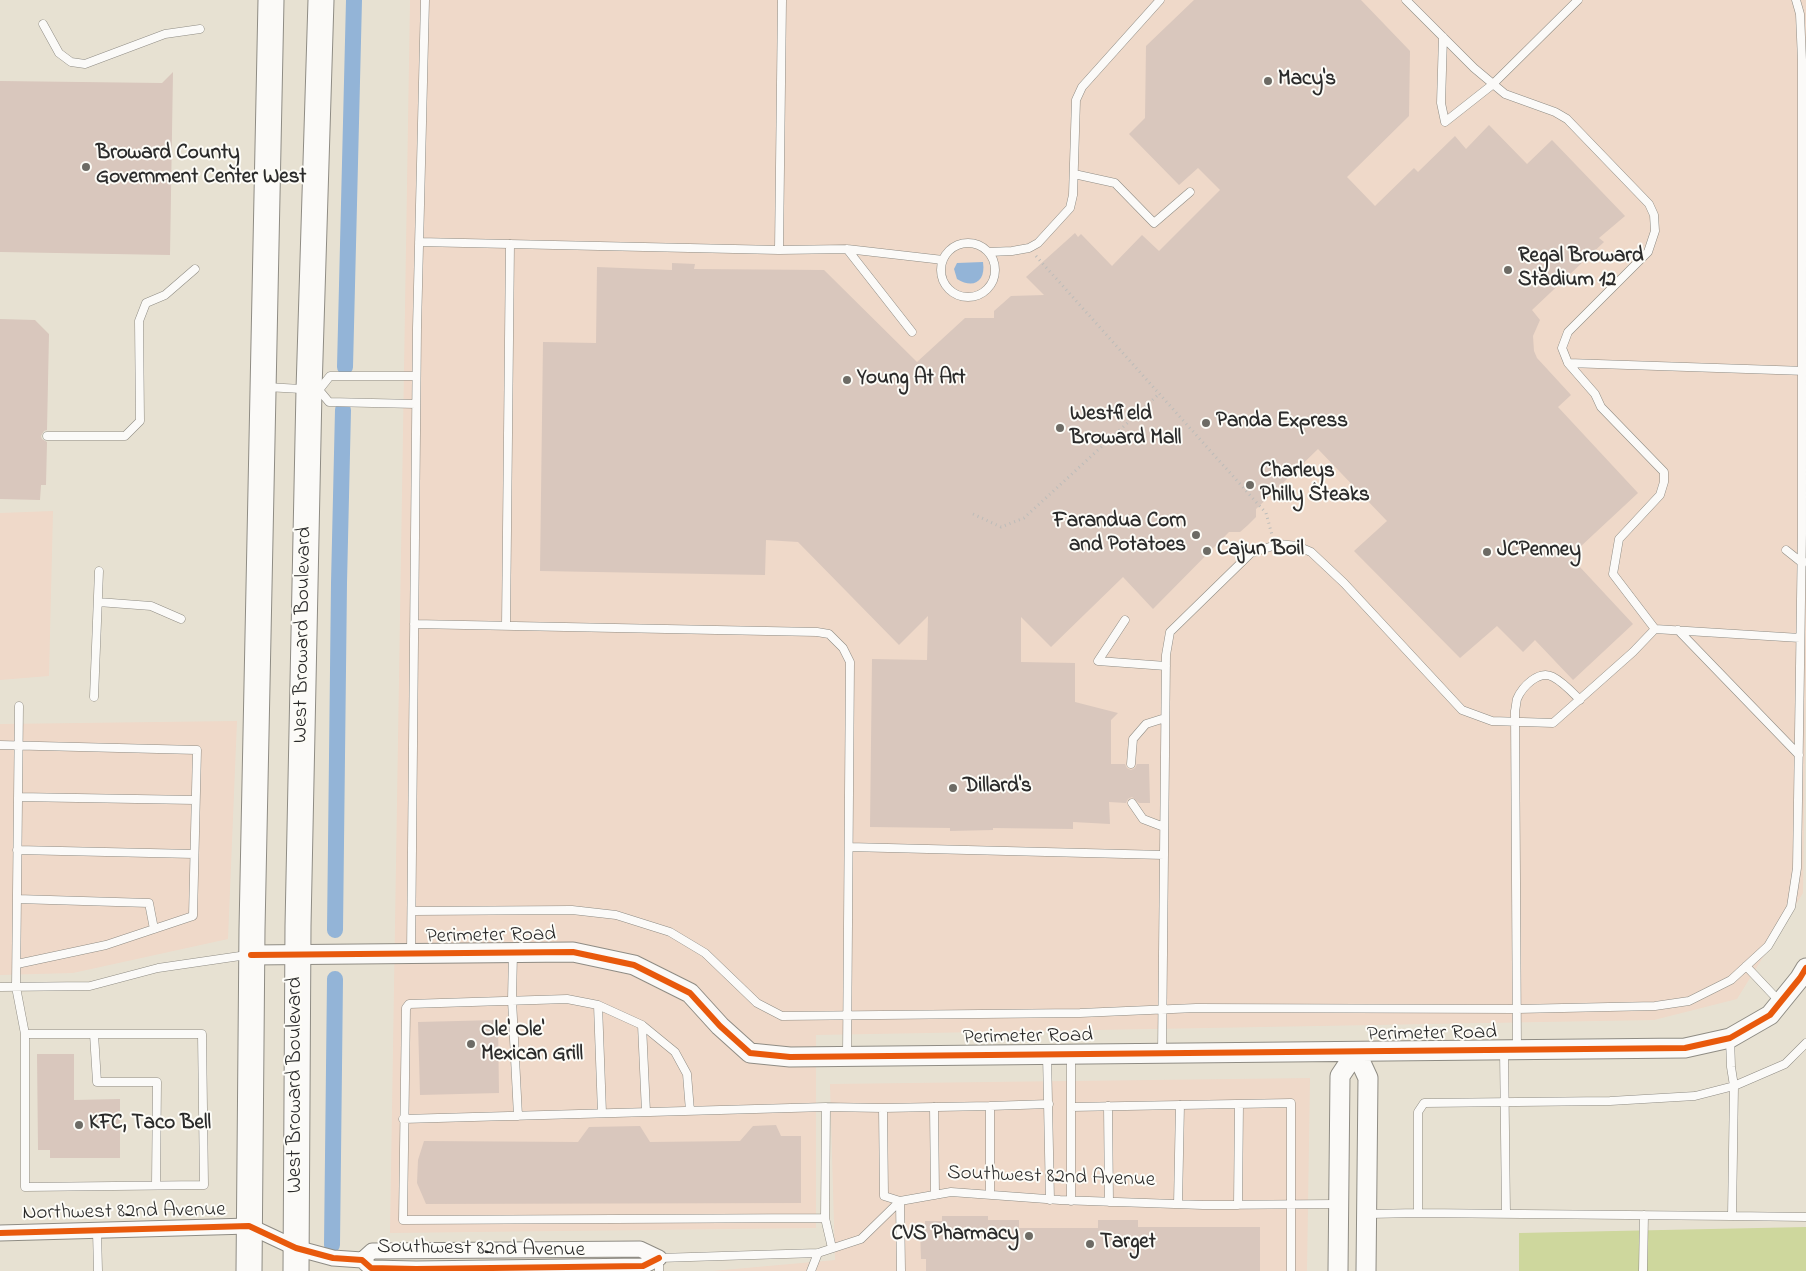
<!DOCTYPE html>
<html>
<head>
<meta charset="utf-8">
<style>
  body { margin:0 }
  canvas { display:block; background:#e7e1d2 }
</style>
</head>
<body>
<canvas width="1806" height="1271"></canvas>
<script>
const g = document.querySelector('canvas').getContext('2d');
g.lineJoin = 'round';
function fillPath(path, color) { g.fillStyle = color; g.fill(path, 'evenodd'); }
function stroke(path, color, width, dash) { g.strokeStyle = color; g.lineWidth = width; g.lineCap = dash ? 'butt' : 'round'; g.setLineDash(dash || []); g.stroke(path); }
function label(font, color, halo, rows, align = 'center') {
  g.font = font + ' "Indie Flower",sans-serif'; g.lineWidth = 4; g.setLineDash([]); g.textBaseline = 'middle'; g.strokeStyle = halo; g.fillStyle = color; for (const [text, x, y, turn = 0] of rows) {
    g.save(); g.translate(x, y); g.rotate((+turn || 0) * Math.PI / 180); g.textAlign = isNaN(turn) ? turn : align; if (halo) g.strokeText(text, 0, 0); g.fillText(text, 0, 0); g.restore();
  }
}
const built = new Path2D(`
  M 410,0 L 1806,0 L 1806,665 L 1803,893 L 1737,999 L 1654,1020 L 816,1035 L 816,1228 L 390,1233 Z
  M 53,511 L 49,676 L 0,680 L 0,513 Z
  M 237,721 L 228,939 L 73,973 L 0,975 L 0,724 Z
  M 1310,1078 L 1307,1271 L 712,1271 L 835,1260 L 830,1084 Z`);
const green = new Path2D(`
  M 1806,1227 L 1806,1271 L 1519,1271 L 1519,1233 Z`);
const water = new Path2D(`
  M 983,262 C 986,282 973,289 957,279 L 954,269 L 957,263 Z`);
const canal = new Path2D(`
  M 345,367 L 354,0
  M 335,930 L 339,583 L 343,410
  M 332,1245 L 335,979`);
const building = new Path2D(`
  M 1194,0 L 1361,0 L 1410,51 L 1409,116 L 1347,177 L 1375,206 L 1414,168 L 1418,172 L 1455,136 L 1466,149 L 1489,125 L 1527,164 L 1552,140 L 1625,216 L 1599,238 L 1604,242 L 1532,310 L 1540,320 L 1533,336 L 1534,351 L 1537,358 L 1571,395 L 1558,407 L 1638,493 L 1580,547 L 1579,566 L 1633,624 L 1573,680 L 1535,640 L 1523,652 L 1497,626 L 1460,658 L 1354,551 L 1387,521 L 1318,449 L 1256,509 L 1256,517 L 1248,525 L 1240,532 L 1229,532 L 1153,609 L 1123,577 L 1051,647 L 1021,617 L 1021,662 L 1075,663 L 1075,702 L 1118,713 L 1111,720 L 1111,764 L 1125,764 L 1127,768 L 1131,770 L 1135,768 L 1137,764 L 1149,764 L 1150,803 L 1139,803 L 1132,797 L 1128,799 L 1126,803 L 1109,802 L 1110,824 L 1073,822 L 1073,829 L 993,828 L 993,830 L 950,831 L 950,828 L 870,827 L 872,659 L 927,660 L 928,616 L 899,645 L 798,542 L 766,540 L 765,575 L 540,571 L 543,342 L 596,343 L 597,267 L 672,270 L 672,263 L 695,264 L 694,269 L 824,270 L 917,362 L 965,318 L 994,318 L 994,311 L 1011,296 L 1044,295 L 1026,277 L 1075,233 L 1078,237 L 1081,234 L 1112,266 L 1142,235 L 1159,251 L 1220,190 L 1198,168 L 1179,185 L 1129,134 L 1145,118 L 1146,46 Z
  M 173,72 L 170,255 L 0,252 L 0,81 L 162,83 Z
  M 0,319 L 35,320 L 49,334 L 47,430 L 44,431 L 41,436 L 42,439 L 47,442 L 46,485 L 41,485 L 40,500 L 0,499 Z
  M 498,1020 L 499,1093 L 420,1095 L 418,1022 Z
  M 37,1054 L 74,1054 L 74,1100 L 120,1099 L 120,1158 L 50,1158 L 50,1150 L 38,1150 Z
  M 776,1125 L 781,1136 L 801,1136 L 801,1203 L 426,1204 L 417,1183 L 418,1160 L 424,1141 L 578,1142 L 589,1127 L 640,1126 L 650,1142 L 740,1141 L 753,1126 Z
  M 942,1216 L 988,1216 L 988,1220 L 1019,1220 L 1019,1228 L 1098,1228 L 1098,1220 L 1138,1220 L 1138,1227 L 1260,1227 L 1260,1271 L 926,1271 L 926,1259 L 921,1259 L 920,1229 L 925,1229 L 925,1221 L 942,1221 Z`);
const path = new Path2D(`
  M 1036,256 L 1266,513 L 1272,535
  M 973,514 L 1001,527 L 1024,518 L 1159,394`);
const service = new Path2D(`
  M 43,24 L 59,53 L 71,62 L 85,64 L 165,34 L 200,29
  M 1443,37 L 1441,103 L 1445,122 L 1492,85 L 1578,0
  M 1074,174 L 1115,183 L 1154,223 L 1190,192
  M 419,242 L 779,250 L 847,249 L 943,260
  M941 270a27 27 0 1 1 54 0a27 27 0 1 1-54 0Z
  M 847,249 L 912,332
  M 779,250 L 782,0
  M 989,252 L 1012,251 L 1029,248 L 1038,243 L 1070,208 L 1073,195 L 1076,100 L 1082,87 L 1160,0
  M 1568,363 L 1806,371
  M 266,387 L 319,390 L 329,402 L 416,404
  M 319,390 L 330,376 L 416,376
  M 47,436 L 125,436 L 140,421 L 139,321 L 146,303 L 165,295 L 195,269
  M 1786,550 L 1801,562 L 1804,562
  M 98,602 L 151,606 L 181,619
  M 1125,620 L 1098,661 L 1166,666
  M 414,624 L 817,632 L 829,634 L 843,648 L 850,662 L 847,1056
  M 506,626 L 510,244
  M 1655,629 L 1800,638
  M 1678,630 L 1799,755
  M 94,697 L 99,571
  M 19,706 L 16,987 L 25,1034 L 25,1187 L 204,1185 L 202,1034 L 25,1034
  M 0,745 L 197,750 L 193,916 L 106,945 L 17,964
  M 1131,764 L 1133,739 L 1146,724 L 1165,718
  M 18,797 L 195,800
  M 1132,803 L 1143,819 L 1164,827
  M 849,847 L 1164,855
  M 17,850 L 194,854
  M 17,899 L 149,903 L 154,929
  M 412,911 L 572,910 L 616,915 L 670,932 L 705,953 L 757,1003 L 782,1016 L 1080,1013 L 1196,1008 L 1517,1009 L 1655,1006 L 1689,1001 L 1731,980 L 1768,946 L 1791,907 L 1797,868 L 1802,533 L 1802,60 L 1800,14 L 1796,0
  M 513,953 L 512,1000 L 518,1116
  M 411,954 L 417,328 L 425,0
  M 1746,966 L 1780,1002
  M 0,987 L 90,986 L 158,968 L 247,955
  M 598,1005 L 602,1113
  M 642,1025 L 646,1112
  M 94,1034 L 97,1082 L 157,1082 L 156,1185
  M 1730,1038 L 1731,1067 L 1734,1086 L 1732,1216 L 1806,1217
  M 1504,1050 L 1506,1214
  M 1517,1050 L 1515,711 C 1516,707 1516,703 1517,699 C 1522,687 1539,669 1553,677 C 1563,682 1572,692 1580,700
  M 1162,1053 L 1166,655 L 1170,632 L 1251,553 L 1279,544 L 1297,546 L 1311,552 L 1344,583 L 1462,710 L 1492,721 L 1553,723 L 1633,652 L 1655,629 L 1613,574 L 1619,539 L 1660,495 L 1664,482 L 1664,472 L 1601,407 L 1595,394 L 1568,363 L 1562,348 L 1568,332 L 1648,252 L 1655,231 L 1654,215 L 1649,204 L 1567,119 L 1555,112 L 1505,94 L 1474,68 L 1406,0
  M 1047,1054 L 1050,1200
  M 1071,1055 L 1071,1201
  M 990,1106 L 1049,1104
  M 1108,1106 L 1109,1202
  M 826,1107 L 883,1108 L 884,1196 L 900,1201 L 901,1271
  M 934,1107 L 935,1195
  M 1071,1107 L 1291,1103 L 1291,1271
  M 883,1108 L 990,1106 L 990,1195
  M 690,1111 L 687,1074 L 675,1052 L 642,1025 L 598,1005 L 567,999 L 409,1004 L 406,1008 L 403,1220 L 825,1218 L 832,1248
  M 403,1119 L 826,1107 L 825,1218
  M 1178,1204 L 1180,1105
  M 1238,1205 L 1239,1104
  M 1368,1214 L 1418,1213
  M 1732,1216 L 1418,1213 L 1418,1112 L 1424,1103 L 1610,1101 L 1695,1096 L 1734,1086 L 1785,1064 L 1806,1043
  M 97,1231 L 98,1271
  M 659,1271 L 659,1258 L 818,1253 L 861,1239 L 900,1201 L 951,1192 L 1060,1200 L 1203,1205 L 1338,1204
  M 811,1271 L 818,1253
  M 1643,1271 L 1644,1215`);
const minor = new Path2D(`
  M 0,1233 L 249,1226 L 296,1248 L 333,1258 L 362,1260 L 371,1268 L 416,1269 L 643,1266 L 659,1258
  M 362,1260 L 372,1251 L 640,1249 L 659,1258`);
const tertiary = new Path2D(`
  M 251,955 L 573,952 L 634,965 L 690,993 L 720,1026 L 750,1053 L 790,1057 L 1685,1048 L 1730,1038 L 1770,1015 L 1800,978 L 1806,968
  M 1356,1052 L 1368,1078 L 1366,1271
  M 1338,1271 L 1340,1076 L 1356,1052`);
const primary = new Path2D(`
  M 249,1271 L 252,929 L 271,0
  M 296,1271 L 298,926 L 309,390 L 321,0`);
const cycleway = new Path2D(`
  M 251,955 L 573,952 L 634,965 L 690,993 L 720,1026 L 750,1053 L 790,1057 L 1685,1048 L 1730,1038 L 1770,1015 L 1800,978 L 1806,968
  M 0,1233 L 249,1226 L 296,1248 L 333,1258 L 362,1260 L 371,1268 L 416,1269 L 643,1266 L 659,1258`);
const markers = [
  [1268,81,5,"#6d6b65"],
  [86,167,5,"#6d6b65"],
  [1508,270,5,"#6d6b65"],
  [847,380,5,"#6d6b65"],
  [1206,423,5,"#6d6b65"],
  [1060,428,5,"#6d6b65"],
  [1250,485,5,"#6d6b65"],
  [1196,535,5,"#6d6b65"],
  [1207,551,5,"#6d6b65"],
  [1487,552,5,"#6d6b65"],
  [953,788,5,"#6d6b65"],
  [471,1044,5,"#6d6b65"],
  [79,1125,5,"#6d6b65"],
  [1029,1236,5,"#6d6b65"],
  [1090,1244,5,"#6d6b65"]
];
const poiNames = [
  ["Macy's",1278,81],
  ["Broward County",96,155],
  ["Government Center West",96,179],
  ["Regal Broward",1518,258],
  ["Stadium 12",1518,282],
  ["Young At Art",857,380],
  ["Westfield",1070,416],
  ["Broward Mall",1070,440],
  ["Panda Express",1216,423],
  ["Charleys",1260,473],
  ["Philly Steaks",1260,497],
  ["Farandua Corn",1186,523,"right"],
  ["and Potatoes",1186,547,"right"],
  ["Cajun Boil",1217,551],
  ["JCPenney",1497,552],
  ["Dillard's",963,788],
  ["Ole' Ole'",481,1032],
  ["Mexican Grill",481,1056],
  ["KFC, Taco Bell",89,1125],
  ["CVS Pharmacy",1019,1236,"right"],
  ["Target",1100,1244]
];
const streetNames = [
  ["West Broward Boulevard",304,635,-89],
  ["Perimeter Road",491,937,-1],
  ["Perimeter Road",1432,1035,-1],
  ["Perimeter Road",1028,1038,-1],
  ["West Broward Boulevard",297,1085,-90],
  ["Southwest 82nd Avenue",1051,1178,2],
  ["Northwest 82nd Avenue",124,1213,-1],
  ["Southwest 82nd Avenue",481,1250,1]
];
fillPath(built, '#efd9c9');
fillPath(green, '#ced79d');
fillPath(water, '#93b4d7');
stroke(canal, '#93b4d7', 16);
fillPath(building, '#d9c7bd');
stroke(service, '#8f8c84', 9);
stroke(minor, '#8f8c84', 17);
stroke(tertiary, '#8f8c84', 21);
stroke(primary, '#8f8c84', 27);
stroke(path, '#bcbcb9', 3, [1, 4]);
stroke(service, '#fbfaf8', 8);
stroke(minor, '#fbfaf8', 15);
stroke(tertiary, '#fbfaf8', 19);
stroke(primary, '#fbfaf8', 25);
stroke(cycleway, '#e8590c', 6);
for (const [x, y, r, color] of markers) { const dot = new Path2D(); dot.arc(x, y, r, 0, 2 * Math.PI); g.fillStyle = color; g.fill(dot); stroke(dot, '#fdfcf7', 2); }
label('bold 21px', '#2b2b2b', '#fdfcf7', poiNames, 'left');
label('21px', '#2b2b2b', '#fdfcf7', streetNames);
</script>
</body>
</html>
